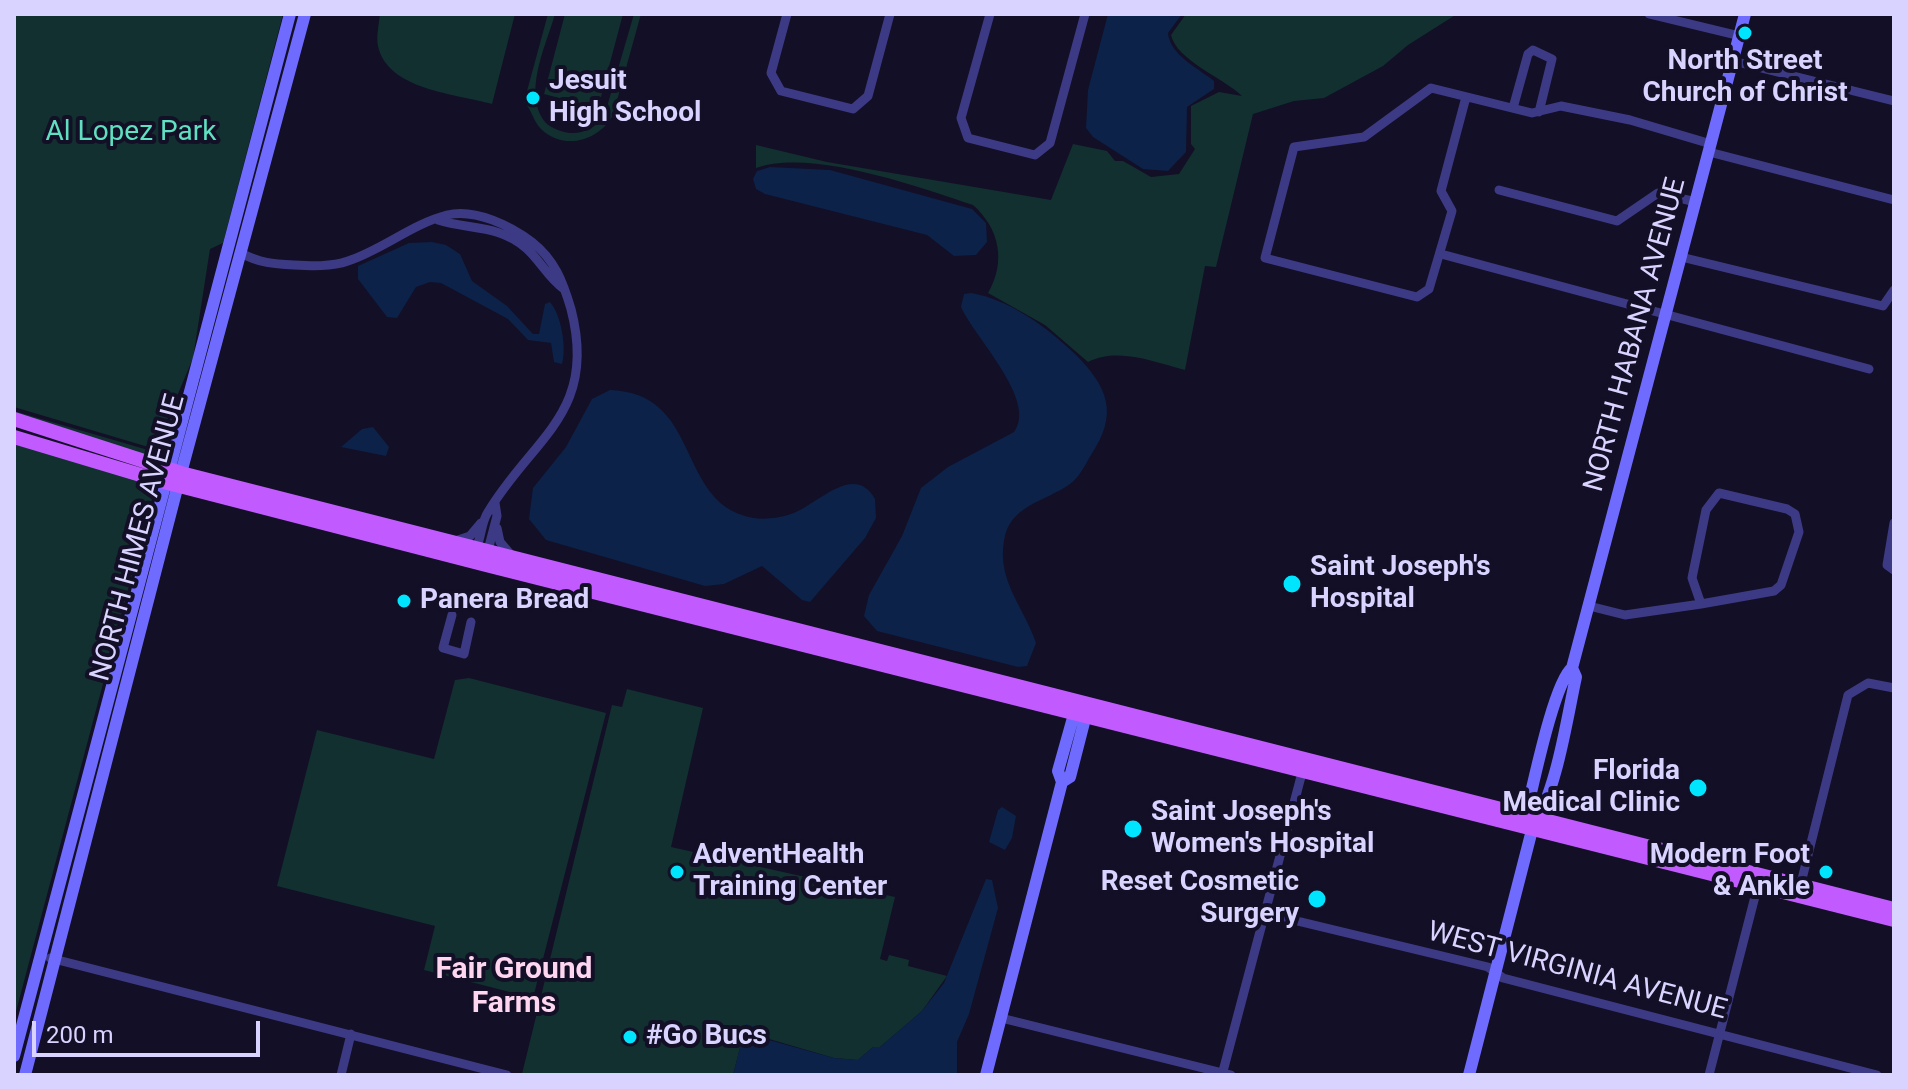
<!DOCTYPE html>
<html>
<head>
<meta charset="utf-8">
<style>
  body { margin:0 }
  #map { position:relative; width:1908px; height:1089px; overflow:hidden; background:#130f26; font-family:Roboto,sans-serif }
  canvas { display:block }
  .frame { position:absolute; inset:0; border:16px solid #d9d4ff; pointer-events:none }
  .scale { position:absolute; left:32px; top:1021px; width:228px; height:36px; box-sizing:border-box; border:4px solid #d9d4ff; border-top:0; padding-left:10px; font-size:24px; line-height:28px; white-space:nowrap; color:#d9d4ff; -webkit-text-stroke:6px #130f26; paint-order:stroke }
</style>
</head>
<body>
<div id="map">
<canvas width="1908" height="1089"></canvas>
<div class="frame"></div>
<div class="scale">200 m</div>
</div>
<script>
const g = document.querySelector('canvas').getContext('2d');
g.lineJoin = 'round';
function fillPath(path, color) { g.fillStyle = color; g.fill(path, 'evenodd'); }
function stroke(path, color, width, dash) { g.strokeStyle = color; g.lineWidth = width; g.lineCap = dash ? 'butt' : 'round'; g.setLineDash(dash || []); g.stroke(path); }
function label(font, color, halo, rows, align = 'center') {
  g.font = font + ' Roboto,sans-serif'; g.lineWidth = 8; g.setLineDash([]); g.textBaseline = 'middle'; g.strokeStyle = halo; g.fillStyle = color; for (const [text, x, y, turn = 0] of rows) {
    g.save(); g.translate(x, y); g.rotate((+turn || 0) * Math.PI / 180); g.textAlign = isNaN(turn) ? turn : align; if (halo) g.strokeText(text, 0, 0); g.fillText(text, 0, 0); g.restore();
  }
}
const green = new Path2D(`
  M 14,14 L 283,14 L 223,243 L 210,249 L 193,358 L 155,449 L 14,407 Z
  M 380,14 L 515,14 L 492,104 C 457,94 387,90 378,46 C 376,36 379,24 380,14 Z
  M 548,14 L 555,14 C 546,46 521,96 547,124 C 567,138 588,136 604,117 L 634,14 L 641,14 L 613,115 C 599,141 564,151 541,129 C 533,121 531,108 524,102 Z
  M 565,14 L 623,14 L 598,108 L 544,94 Z
  M 1186,14 L 1457,14 L 1408,45 L 1383,66 L 1324,98 L 1294,101 L 1253,114 L 1216,267 L 1205,266 L 1185,370 C 1153,362 1119,347 1088,362 L 1045,325 L 988,293 C 1006,262 1000,229 973,205 C 919,187 811,148 756,168 L 756,145 L 827,162 L 1051,200 L 1073,144 L 1107,151 L 1115,161 L 1123,161 L 1151,177 L 1179,174 L 1195,149 L 1191,144 L 1191,106 L 1219,92 L 1242,96 C 1225,79 1176,60 1171,35 Z
  M 181,394 L 162,463 L 14,415 L 14,411 L 155,452 Z
  M 14,441 L 156,484 L 14,1019 Z
  M 469,678 L 606,713 L 533,998 L 424,970 L 435,926 L 277,886 L 317,730 L 434,759 L 455,680 Z
  M 627,689 L 703,708 L 671,847 L 895,897 L 880,959 L 887,961 L 889,955 L 909,960 L 908,966 L 947,976 L 922,1011 L 880,1047 L 873,1047 L 858,1060 L 834,1058 L 769,1039 L 768,1031 L 746,1025 L 733,1075 L 522,1074 L 612,705 L 622,707 Z`);
const water = new Path2D(`
  M 1108,14 L 1182,14 L 1168,33 C 1170,55 1198,68 1214,81 L 1214,89 L 1187,107 L 1186,152 L 1168,171 L 1143,169 L 1093,137 L 1086,128 L 1088,90 Z
  M 770,167 L 830,170 L 972,209 L 986,223 L 987,242 L 976,255 L 954,256 L 927,235 L 765,194 L 756,189 L 753,179 L 757,171 Z
  M 432,242 L 446,245 L 460,254 L 472,281 L 507,306 L 533,334 L 539,334 L 545,304 L 550,302 C 561,314 567,348 562,364 L 554,362 L 551,343 L 528,340 L 508,319 L 441,283 L 430,282 L 416,287 L 397,318 L 387,317 L 358,279 L 358,266 L 409,243 Z
  M 971,293 C 1009,299 1048,328 1075,354 C 1108,387 1119,413 1091,455 C 1085,465 1079,478 1070,484 C 1045,502 1009,505 1004,541 C 997,581 1024,607 1036,643 L 1027,666 L 1018,667 L 877,631 L 864,616 L 869,595 L 902,536 L 921,488 L 948,467 L 1014,432 C 1038,401 975,338 961,307 L 964,294 Z
  M 610,390 C 699,393 677,493 742,515 C 758,521 775,519 791,514 C 816,506 854,461 875,499 L 876,518 L 865,538 L 810,602 L 802,600 L 762,566 L 724,584 L 705,586 L 546,540 L 529,519 L 533,488 L 566,447 L 592,399 Z
  M 373,427 L 389,447 L 386,456 L 341,447 L 362,429 Z
  M 1002,807 L 1016,816 L 1012,838 L 1005,850 L 989,842 L 998,810 Z
  M 986,879 L 992,880 L 998,908 L 969,1014 L 957,1042 L 957,1075 L 733,1075 L 746,1024 L 768,1031 L 769,1040 L 834,1058 L 858,1060 L 873,1047 L 880,1047 L 922,1011 L 944,983 Z`);
const street = new Path2D(`
  M 787,14 L 771,73 L 781,91 L 853,109 L 868,96 L 890,14
  M 990,14 L 961,118 L 968,138 L 1035,155 L 1050,143 L 1085,14
  M 1649,14 L 1740,36
  M 1733,61 L 1894,101
  M 1466,97 L 1441,191 L 1452,211 L 1429,289 L 1417,297 L 1265,258 L 1294,147 L 1364,137 L 1431,88 L 1532,113 L 1561,106 L 1630,120 L 1711,144
  M 1513,108 L 1528,54 L 1533,50 L 1552,59 L 1539,112
  M 1709,152 L 1894,200
  M 1499,190 L 1617,221 L 1658,193 L 1696,202
  M 438,220 C 469,230 498,224 526,248 C 540,260 548,278 564,289
  M 241,253 C 259,263 274,264 294,265 C 311,266 331,267 348,261 C 382,250 412,224 447,215 C 475,208 511,226 532,242 C 555,260 563,282 571,309 C 598,413 533,437 488,512 C 480,524 482,540 474,552
  M 1441,254 L 1869,369
  M 1681,257 L 1883,306 L 1894,290
  M 1719,493 L 1787,509 L 1795,514 L 1799,532 L 1781,585 L 1774,591 L 1701,604 L 1692,578 L 1706,510 Z
  M 1894,523 L 1887,565 L 1894,570
  M 497,528 L 500,542 L 512,556
  M 455,541 L 470,536 L 481,523
  M 487,554 L 497,516 L 495,503
  M 1589,606 L 1625,615 L 1701,604
  M 452,615 L 443,648 L 464,654 L 471,622
  M 1800,887 L 1848,695 L 1868,683 L 1894,688
  M 1264,913 L 1488,967 L 1503,978 L 1877,1075
  M 50,958 L 507,1075
  M 1001,1018 L 1231,1075
  M 341,1075 L 351,1034
  M 1222,1075 L 1303,769
  M 1709,1075 L 1759,881`);
const secondary = new Path2D(`
  M 1062,782 L 1070,777 L 1088,707
  M 1529,823 L 1526,814 C 1533,786 1554,682 1572,668
  M 14,1056 L 290,14
  M 25,1075 L 181,473 L 305,14
  M 986,1075 L 1062,782 L 1058,771 L 1076,707
  M 1469,1075 L 1532,830 C 1557,789 1566,723 1576,677 L 1572,668 L 1745,14`);
const primary = new Path2D(`
  M 14,419 L 181,473 L 1894,909
  M 14,437 L 164,482 L 486,565 L 1894,920`);
const markers = [
  [1745,33,8,"#00e5ff"],
  [533,98,8,"#00e5ff"],
  [1292,584,10,"#00e5ff"],
  [404,601,8,"#00e5ff"],
  [1698,788,10,"#00e5ff"],
  [1133,829,10,"#00e5ff"],
  [677,872,8,"#00e5ff"],
  [1826,872,8,"#00e5ff"],
  [1317,899,10,"#00e5ff"],
  [630,1037,8,"#00e5ff"]
];
const poiNames = [
  ["North Street",1745,62,"center"],
  ["Church of Christ",1745,94,"center"],
  ["Jesuit",549,82],
  ["High School",549,114],
  ["Saint Joseph's",1310,568],
  ["Hospital",1310,600],
  ["Panera Bread",420,601],
  ["Florida",1680,772,"right"],
  ["Medical Clinic",1680,804,"right"],
  ["Saint Joseph's",1151,813],
  ["Women's Hospital",1151,845],
  ["AdventHealth",693,856],
  ["Training Center",693,888],
  ["Modern Foot",1810,856,"right"],
  ["& Ankle",1810,888,"right"],
  ["Reset Cosmetic",1299,883,"right"],
  ["Surgery",1299,915,"right"],
  ["#Go Bucs",646,1037]
];
const parkNames = [
  ["Al Lopez Park",131,133]
];
const streetNames = [
  ["NORTH HABANA AVENUE",1636,335,-75],
  ["NORTH HIMES AVENUE",139,538,-75],
  ["WEST VIRGINIA AVENUE",1577,972,15]
];
const neighbourhoodNames = [
  ["Fair Ground",514,970],
  ["Farms",514,1004]
];
fillPath(green, '#12302f');
fillPath(water, '#0c2248');
stroke(street, '#3d3a85', 9);
stroke(secondary, '#6f6bff', 12);
stroke(primary, '#c25bff', 14);
for (const [x, y, r, color] of markers) { const dot = new Path2D(); dot.arc(x, y, r, 0, 2 * Math.PI); g.fillStyle = color; g.fill(dot); stroke(dot, '#130f26', 3); }
label('bold 28px', '#d9d4ff', '#130f26', poiNames, 'left');
label('28px', '#5fe0c0', '#130f26', parkNames);
label('28px', '#d9d4ff', '#130f26', streetNames);
label('bold 30px', '#ffd6f0', '#130f26', neighbourhoodNames);
</script>
</body>
</html>
